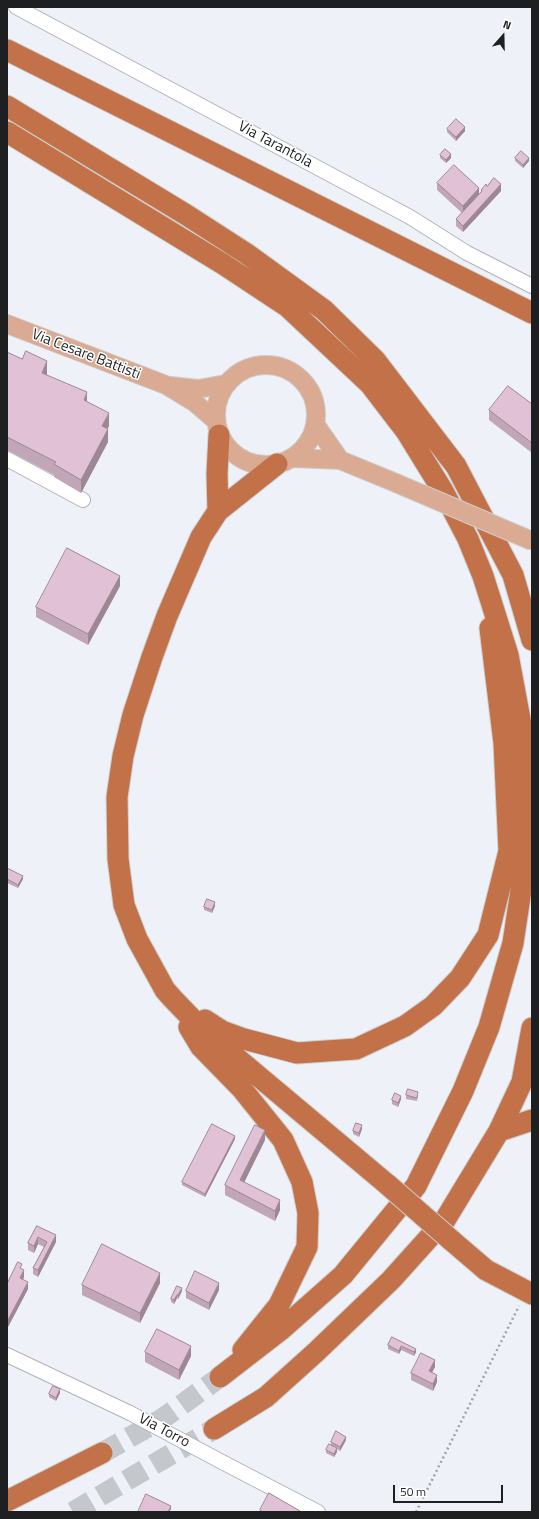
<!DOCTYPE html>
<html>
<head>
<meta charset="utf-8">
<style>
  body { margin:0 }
  #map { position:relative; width:539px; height:1519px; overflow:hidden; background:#eef2f8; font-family:"Titillium Web",sans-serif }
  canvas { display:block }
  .frame { position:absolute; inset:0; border:8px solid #1d1f21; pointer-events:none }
  .north { position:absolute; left:483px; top:16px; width:40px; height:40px; -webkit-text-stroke:3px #fff; paint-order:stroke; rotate:20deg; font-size:11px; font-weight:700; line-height:16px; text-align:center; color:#1d1f21 }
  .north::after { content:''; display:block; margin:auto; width:14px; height:18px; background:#1d1f21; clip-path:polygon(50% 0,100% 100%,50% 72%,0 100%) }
  .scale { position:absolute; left:393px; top:1485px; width:110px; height:18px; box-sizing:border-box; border:2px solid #1d1f21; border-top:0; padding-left:5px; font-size:12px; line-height:14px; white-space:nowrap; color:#1d1f21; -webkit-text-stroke:3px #fff; paint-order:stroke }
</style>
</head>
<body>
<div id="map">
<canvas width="539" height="1519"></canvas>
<div class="frame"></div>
<div class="north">N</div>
<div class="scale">50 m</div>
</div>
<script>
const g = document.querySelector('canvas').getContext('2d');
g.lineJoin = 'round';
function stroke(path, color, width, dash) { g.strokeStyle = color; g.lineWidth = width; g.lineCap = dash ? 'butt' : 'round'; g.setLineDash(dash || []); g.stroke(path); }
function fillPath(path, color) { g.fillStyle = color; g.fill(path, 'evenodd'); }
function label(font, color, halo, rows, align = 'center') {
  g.font = font + ' "Titillium Web",sans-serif'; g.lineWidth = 3; g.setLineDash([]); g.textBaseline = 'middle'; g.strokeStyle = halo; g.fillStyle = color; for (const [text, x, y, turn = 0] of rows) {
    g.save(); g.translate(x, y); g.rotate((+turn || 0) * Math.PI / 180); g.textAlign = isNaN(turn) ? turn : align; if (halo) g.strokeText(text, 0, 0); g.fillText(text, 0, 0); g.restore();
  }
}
const highwayTunnel = new Path2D(`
  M 102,1453 L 162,1419 L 220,1377
  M 73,1512 L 214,1429`);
const path = new Path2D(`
  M 416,1512 L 519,1306`);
const minor = new Path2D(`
  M 16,7 L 410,217 L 467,253 L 532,286
  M 7,459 L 83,500
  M 7,1355 L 130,1413
  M 224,1463 L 318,1512`);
const major = new Path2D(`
  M 7,324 L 166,385 L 194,402 L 215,420
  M216 415a50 50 0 1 1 100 0a50 50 0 1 1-100 0Z
  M 171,386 L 198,389 L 226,384
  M 315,424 L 340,460
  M 293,458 L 340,460 L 396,483`);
const highway = new Path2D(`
  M 7,50 L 532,313
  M 7,106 L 185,214 L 247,254 L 324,310 L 375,360 L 456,466 L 513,575 L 532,640
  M 7,132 L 223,264 L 288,307 L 370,384 L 406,431 L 443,491 L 468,539 L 483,576 L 508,655 L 522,730 L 526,826 L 521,890 L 513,943 L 489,1027 L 463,1091 L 416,1186 L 343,1275 L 282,1329 L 220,1377
  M 277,464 L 218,511 L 201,537 L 167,616 L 152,657 L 133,715 L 123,756 L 117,797 L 118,859 L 124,905 L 137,939 L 165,990 L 173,999 L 201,1028 L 388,1185
  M 218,511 L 217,474 L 219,435
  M 205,1020 L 222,1031 L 244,1039 L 297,1053 L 356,1049 L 405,1026 L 433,1006 L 460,978 L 488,935 L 509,851 L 504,743 L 490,628
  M 189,1027 L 201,1047 L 242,1089 L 283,1140 L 302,1182 L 308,1213 L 307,1247 L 279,1305 L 243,1350
  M 499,1131 L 532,1120
  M 451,1240 L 486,1270 L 532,1294
  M 214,1429 L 266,1397 L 316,1352 L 391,1280 L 445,1220 L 499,1131 L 522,1082 L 532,1028
  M 7,1501 L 102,1453`);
const minorBridge = new Path2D(`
  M 130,1413 L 224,1463`);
const majorBridge = new Path2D(`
  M 396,483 L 532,541`);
const highwayBridge = new Path2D(`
  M 388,1185 L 451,1240`);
const wall = new Path2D(`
  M 447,129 L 465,131 L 456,141 L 447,132 Z
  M 440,155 L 451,158 L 446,163 L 440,158 Z
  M 515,158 L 529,161 L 523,168 L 515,161 Z
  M 437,183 L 479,194 L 481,192 L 481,190 L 487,186 L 501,191 L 463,232 L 456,226 L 456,219 L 462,213 L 437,190 Z
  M 7,352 L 47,374 L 47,375 L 87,402 L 109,426 L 107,429 L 108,442 L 81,493 L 54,477 L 54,475 L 7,450 Z
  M 532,404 L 532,453 L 489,420 L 489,410 Z
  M 120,586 L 88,645 L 36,617 L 36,607 Z
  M 7,868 L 23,879 L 18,888 L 7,883 Z
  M 215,906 L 212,913 L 204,910 L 204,907 Z
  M 406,1095 L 418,1096 L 417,1101 L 406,1099 Z
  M 401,1099 L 398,1107 L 392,1104 L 392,1100 Z
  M 362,1129 L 359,1137 L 353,1134 L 353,1131 Z
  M 235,1139 L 205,1197 L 182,1185 L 182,1182 Z
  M 265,1140 L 244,1182 L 280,1210 L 275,1221 L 225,1195 L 225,1185 Z
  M 37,1226 L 56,1242 L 38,1277 L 33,1274 L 33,1268 L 44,1247 L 38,1244 L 34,1253 L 28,1250 L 28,1243 Z
  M 22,1269 L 24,1277 L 23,1279 L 28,1289 L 8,1327 L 7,1327 L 7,1284 Z
  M 160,1283 L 140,1323 L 82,1295 L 82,1285 Z
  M 219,1290 L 209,1310 L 186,1298 L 186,1291 Z
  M 182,1291 L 178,1299 L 177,1298 L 174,1304 L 171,1302 L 171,1299 Z
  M 392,1337 L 416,1352 L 414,1356 L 401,1350 L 399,1354 L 388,1349 L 388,1345 Z
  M 145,1352 L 191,1356 L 179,1380 L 145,1362 Z
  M 435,1367 L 432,1372 L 437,1382 L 433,1391 L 411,1380 L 411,1373 Z
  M 60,1393 L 56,1401 L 49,1397 L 49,1394 Z
  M 346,1440 L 340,1451 L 337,1449 L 337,1452 L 334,1457 L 326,1453 L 326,1450 L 331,1445 L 331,1442 Z`);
const shadedWall = new Path2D(`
  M 465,127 L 465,131 L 456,141 L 456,137 Z
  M 451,154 L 451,158 L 446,163 L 446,160 Z
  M 529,158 L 529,161 L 523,168 L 523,165 Z
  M 501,184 L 501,191 L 463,232 L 463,226 Z
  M 479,188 L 479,195 L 463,213 L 463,206 Z
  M 47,361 L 47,374 L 42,386 L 42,373 Z
  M 87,392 L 87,405 L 84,400 Z
  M 109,413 L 109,426 L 104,435 L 108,429 L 108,442 L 81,493 L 81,480 L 102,426 Z
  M 120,576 L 120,586 L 88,645 L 88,634 Z
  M 23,876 L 23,879 L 18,888 L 18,885 Z
  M 215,902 L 215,906 L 212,913 L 212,910 Z
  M 401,1096 L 401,1099 L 398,1107 L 398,1103 Z
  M 362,1125 L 362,1129 L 359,1137 L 359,1133 Z
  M 265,1130 L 265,1140 L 240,1191 L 240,1180 Z
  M 235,1136 L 235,1139 L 205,1197 L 205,1194 Z
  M 280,1200 L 280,1210 L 275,1221 L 275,1211 Z
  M 56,1235 L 56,1242 L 38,1277 L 38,1270 Z
  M 38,1237 L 38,1244 L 34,1253 L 34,1246 Z
  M 24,1270 L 24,1277 L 20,1285 L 20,1278 Z
  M 160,1273 L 160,1283 L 140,1323 L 140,1313 Z
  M 28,1282 L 28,1289 L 8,1327 L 8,1320 Z
  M 219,1283 L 219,1290 L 209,1310 L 209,1303 Z
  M 182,1288 L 182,1291 L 178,1299 L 178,1295 Z
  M 177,1295 L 177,1298 L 174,1304 L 174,1300 Z
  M 191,1346 L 191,1356 L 179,1380 L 179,1370 Z
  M 401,1346 L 401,1350 L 399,1354 L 399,1351 Z
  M 416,1349 L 416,1352 L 414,1356 L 414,1352 Z
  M 435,1360 L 435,1367 L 429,1378 L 429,1371 Z
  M 437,1375 L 437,1382 L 433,1391 L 433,1384 Z
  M 60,1389 L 60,1393 L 56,1401 L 56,1398 Z
  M 346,1437 L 346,1440 L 340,1451 L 340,1447 Z
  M 337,1448 L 337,1452 L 334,1457 L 334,1454 Z
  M 171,1506 L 171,1509 L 169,1512 L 168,1512 Z`);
const building = new Path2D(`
  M 456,119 L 465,127 L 456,137 L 447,129 Z
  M 445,149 L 451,154 L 446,160 L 440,155 Z
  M 521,151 L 529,158 L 523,165 L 515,158 Z
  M 454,165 L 479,188 L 463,206 L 437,183 Z
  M 494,178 L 501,184 L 463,226 L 456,219 L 482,191 L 481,190 L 486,184 L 487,186 Z
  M 26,351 L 47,361 L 42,373 L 87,392 L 84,400 L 109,413 L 102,426 L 108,429 L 81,480 L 54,464 L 56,462 L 7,437 L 7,352 L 22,359 Z
  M 508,386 L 532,404 L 532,443 L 489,410 Z
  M 67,548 L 120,576 L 88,634 L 36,607 Z
  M 7,868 L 23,876 L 18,885 L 7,879 Z
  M 207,899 L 215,902 L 212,910 L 204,907 Z
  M 408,1089 L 418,1092 L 417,1098 L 406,1095 Z
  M 395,1093 L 401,1096 L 398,1103 L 392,1100 Z
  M 356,1123 L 362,1125 L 359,1133 L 353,1131 Z
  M 212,1124 L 235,1136 L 205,1194 L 182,1182 Z
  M 255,1125 L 265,1130 L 240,1180 L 280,1200 L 275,1211 L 225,1185 Z
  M 37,1226 L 56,1235 L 38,1270 L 33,1268 L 47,1242 L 38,1237 L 34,1246 L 28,1243 Z
  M 102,1244 L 160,1273 L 140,1313 L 82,1285 Z
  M 18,1262 L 22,1264 L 20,1268 L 24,1270 L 20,1278 L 28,1282 L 8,1320 L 7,1320 L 7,1284 Z
  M 195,1271 L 219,1283 L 209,1303 L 186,1291 Z
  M 177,1286 L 182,1288 L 178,1295 L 177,1295 L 174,1300 L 171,1299 Z
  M 157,1329 L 191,1346 L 179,1370 L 145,1352 Z
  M 392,1337 L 416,1349 L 414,1352 L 401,1346 L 399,1351 L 388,1345 Z
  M 421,1353 L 435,1360 L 429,1371 L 437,1375 L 433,1384 L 411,1373 Z
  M 53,1386 L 60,1389 L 56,1398 L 49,1394 Z
  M 336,1431 L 346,1437 L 340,1447 L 331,1442 Z
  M 329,1444 L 337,1448 L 334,1454 L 326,1450 Z
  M 269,1493 L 300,1511 L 300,1512 L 263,1512 L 260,1510 Z
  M 146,1494 L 171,1506 L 168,1512 L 138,1512 Z`);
const streetNames = [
  ["Via Tarantola",275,145,28],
  ["Via Cesare Battisti",86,355,21],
  ["Via Torro",164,1431,28]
];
stroke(highwayTunnel, '#c4c8cd', 21, [21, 10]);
stroke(minor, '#afb3b9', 16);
stroke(major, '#cdcece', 20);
stroke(highway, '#cdcece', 23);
stroke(path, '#a0a3a8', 2.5, [2, 3]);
stroke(minor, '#fff', 14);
stroke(major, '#dbaa92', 18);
stroke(highway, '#c37149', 21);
stroke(minorBridge, '#afb3b9', 16, []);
stroke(majorBridge, '#cdcece', 20, []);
stroke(highwayBridge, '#cdcece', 23, []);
stroke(minorBridge, '#fff', 14);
stroke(majorBridge, '#dbaa92', 18);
stroke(highwayBridge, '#c37149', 21);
fillPath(wall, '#c1a6b7');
fillPath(shadedWall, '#9d8795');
fillPath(building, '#e0c1d5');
stroke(building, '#9d8795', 1);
label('15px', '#1d1f21', '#fff', streetNames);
</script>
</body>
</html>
